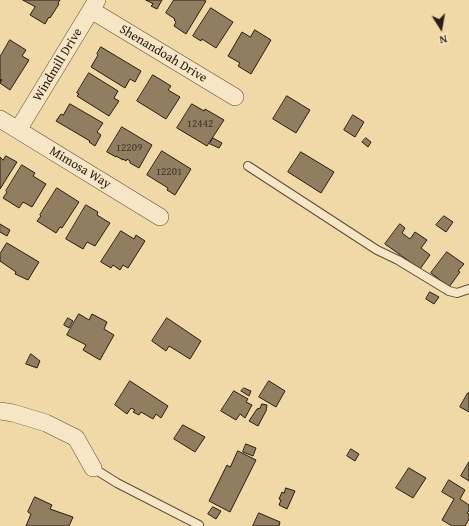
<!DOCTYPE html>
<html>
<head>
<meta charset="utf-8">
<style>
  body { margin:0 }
  #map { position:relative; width:469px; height:526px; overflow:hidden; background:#f1d8a7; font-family:"Gentium Book Plus",serif }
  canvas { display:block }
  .north { position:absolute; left:421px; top:8px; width:40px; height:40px; -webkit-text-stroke:3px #f6e6c6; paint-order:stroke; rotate:169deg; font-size:11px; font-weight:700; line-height:16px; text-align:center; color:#291d14 }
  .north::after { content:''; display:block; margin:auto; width:14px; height:18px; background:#291d14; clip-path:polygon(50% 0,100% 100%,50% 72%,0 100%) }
</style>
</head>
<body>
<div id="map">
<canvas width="469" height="526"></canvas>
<div class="north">N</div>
</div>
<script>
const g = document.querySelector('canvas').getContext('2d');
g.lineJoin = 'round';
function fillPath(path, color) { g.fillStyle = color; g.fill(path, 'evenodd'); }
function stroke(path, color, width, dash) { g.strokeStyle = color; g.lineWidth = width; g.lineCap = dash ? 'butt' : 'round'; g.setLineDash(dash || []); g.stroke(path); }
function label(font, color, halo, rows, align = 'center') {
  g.font = font + ' "Gentium Book Plus",serif'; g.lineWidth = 3; g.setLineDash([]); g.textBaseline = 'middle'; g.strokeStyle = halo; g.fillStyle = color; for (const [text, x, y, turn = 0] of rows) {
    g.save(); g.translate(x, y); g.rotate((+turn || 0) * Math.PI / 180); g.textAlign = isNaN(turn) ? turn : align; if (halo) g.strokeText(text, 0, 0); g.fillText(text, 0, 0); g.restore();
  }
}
const building = new Path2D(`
  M 23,0 L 60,0 L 58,3 L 59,4 L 50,18 L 49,17 L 45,24 L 30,15 L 35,7 Z
  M 146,0 L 162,0 L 157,9 L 151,6 L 153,4 Z
  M 174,0 L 204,0 L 206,1 L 186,34 L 174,26 L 176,22 L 174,20 L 175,19 L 166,13 Z
  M 211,8 L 233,22 L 216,48 L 202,39 L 201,41 L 193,36 Z
  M 255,30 L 271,40 L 251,74 L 238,66 L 240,63 L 228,56 L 242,32 L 250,37 Z
  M 10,40 L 26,50 L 22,56 L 29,60 L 10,90 L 0,83 L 2,80 L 1,79 L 0,82 L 0,57 Z
  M 101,47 L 141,71 L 135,82 L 130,79 L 125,88 L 91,67 L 98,55 L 97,54 Z
  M 89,73 L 118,91 L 114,98 L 119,101 L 109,116 L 77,96 L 79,94 L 77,93 Z
  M 153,75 L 171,86 L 168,90 L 180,97 L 166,119 L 137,101 Z
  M 287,96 L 310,110 L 296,133 L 273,119 Z
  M 70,104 L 103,123 L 97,132 L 101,135 L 95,146 L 89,142 L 90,141 L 56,121 L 61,114 L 63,115 Z
  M 192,104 L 204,111 L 205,109 L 224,120 L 207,146 L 177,128 Z
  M 353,115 L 364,122 L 355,137 L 344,130 Z
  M 122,127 L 152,145 L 139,168 L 130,163 L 130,161 L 127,159 L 126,161 L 123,159 L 123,160 L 116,156 L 116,157 L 107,152 Z
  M 213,138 L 222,143 L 219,148 L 210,144 Z
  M 366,138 L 371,142 L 368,147 L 362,142 Z
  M 162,151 L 191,169 L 175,195 L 167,190 L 168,188 L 147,175 Z
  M 301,152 L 334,172 L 321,193 L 288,172 Z
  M 6,156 L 17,162 L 0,189 L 0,157 L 3,160 Z
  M 22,165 L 35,173 L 33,176 L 46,184 L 32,207 L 23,202 L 19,208 L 3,198 L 7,192 L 6,191 Z
  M 57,188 L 79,202 L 62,228 L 60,227 L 56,233 L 37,221 L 41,216 L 40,215 Z
  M 86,205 L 98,212 L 97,215 L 110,223 L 95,246 L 87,242 L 83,249 L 66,239 Z
  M 444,216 L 453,222 L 446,232 L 436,225 Z
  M 0,224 L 10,230 L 7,236 L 0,232 Z
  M 400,224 L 405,228 L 402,233 L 410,239 L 415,232 L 427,240 L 421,248 L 430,255 L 420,269 L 385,244 Z
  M 121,231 L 134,239 L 136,235 L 145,241 L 128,268 L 123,265 L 120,270 L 113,265 L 111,268 L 101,262 Z
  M 7,243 L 39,262 L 28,280 L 15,274 L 16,272 L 0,261 L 0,254 Z
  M 447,252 L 464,264 L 458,271 L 460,272 L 449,287 L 431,273 Z
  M 430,292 L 439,297 L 434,304 L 426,299 Z
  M 79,314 L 89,320 L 92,314 L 107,322 L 104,329 L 114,335 L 100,360 L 83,350 L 86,345 L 67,335 Z
  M 68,318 L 73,321 L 69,328 L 64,325 Z
  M 167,318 L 201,341 L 190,359 L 169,346 L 166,351 L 152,341 Z
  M 31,354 L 40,361 L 37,368 L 26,364 Z
  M 130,381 L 168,406 L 161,418 L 156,414 L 153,419 L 141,412 L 139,415 L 133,412 L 135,410 L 131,408 L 127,414 L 115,405 Z
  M 269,381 L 285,391 L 276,407 L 259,397 Z
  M 244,388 L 251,391 L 249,396 L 241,391 Z
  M 234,391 L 248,399 L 246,402 L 252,405 L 245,418 L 240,414 L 236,420 L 221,411 Z
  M 468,393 L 469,393 L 469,412 L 460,407 Z
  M 262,404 L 267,405 L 266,411 L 258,426 L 249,421 L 257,409 L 260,408 Z
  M 183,425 L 205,437 L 195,452 L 174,439 Z
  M 246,444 L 256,448 L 253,456 L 243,452 Z
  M 351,449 L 359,454 L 355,461 L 347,456 Z
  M 238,451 L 256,460 L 230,512 L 209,501 L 227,465 L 230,467 Z
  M 469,462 L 469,481 L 461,476 Z
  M 409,468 L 426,478 L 413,498 L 396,488 Z
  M 449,480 L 465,490 L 460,499 L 469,505 L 469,511 L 467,513 L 469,514 L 469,519 L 465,526 L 452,526 L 442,520 L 454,499 L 442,492 Z
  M 286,488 L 295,491 L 287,509 L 279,505 L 281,500 L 279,499 L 282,492 L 284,493 Z
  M 35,497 L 52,505 L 50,509 L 73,517 L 69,526 L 26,526 L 31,514 L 28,512 Z
  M 213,507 L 221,511 L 216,519 L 208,514 Z
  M 259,513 L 280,522 L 279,526 L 253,526 Z`);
const service = new Path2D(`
  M 248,166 L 377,250 L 398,260 L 449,291 L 457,293 L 469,289
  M 93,468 L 117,483 L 199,525`);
const minor = new Path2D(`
  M 91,10 L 235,97
  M 0,119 L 160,217
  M 18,130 L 97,0
  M 0,411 L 13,413 L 46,423 L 76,438 L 93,468`);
const numberNames = [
  ["12442",200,124],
  ["12209",129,148],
  ["12201",169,172]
];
const streetNames = [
  ["Shenandoah Drive",163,54,31],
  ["Windmill Drive",58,65,-59],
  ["Mimosa Way",80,168,31]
];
fillPath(building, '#917e60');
stroke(building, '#291d14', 1);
stroke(service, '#5b4c39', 10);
stroke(minor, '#5b4c39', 18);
stroke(service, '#f6e6c6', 8);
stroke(minor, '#f6e6c6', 17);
label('11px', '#433527', null, numberNames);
label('13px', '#291d14', '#f6e6c6', streetNames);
</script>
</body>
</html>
